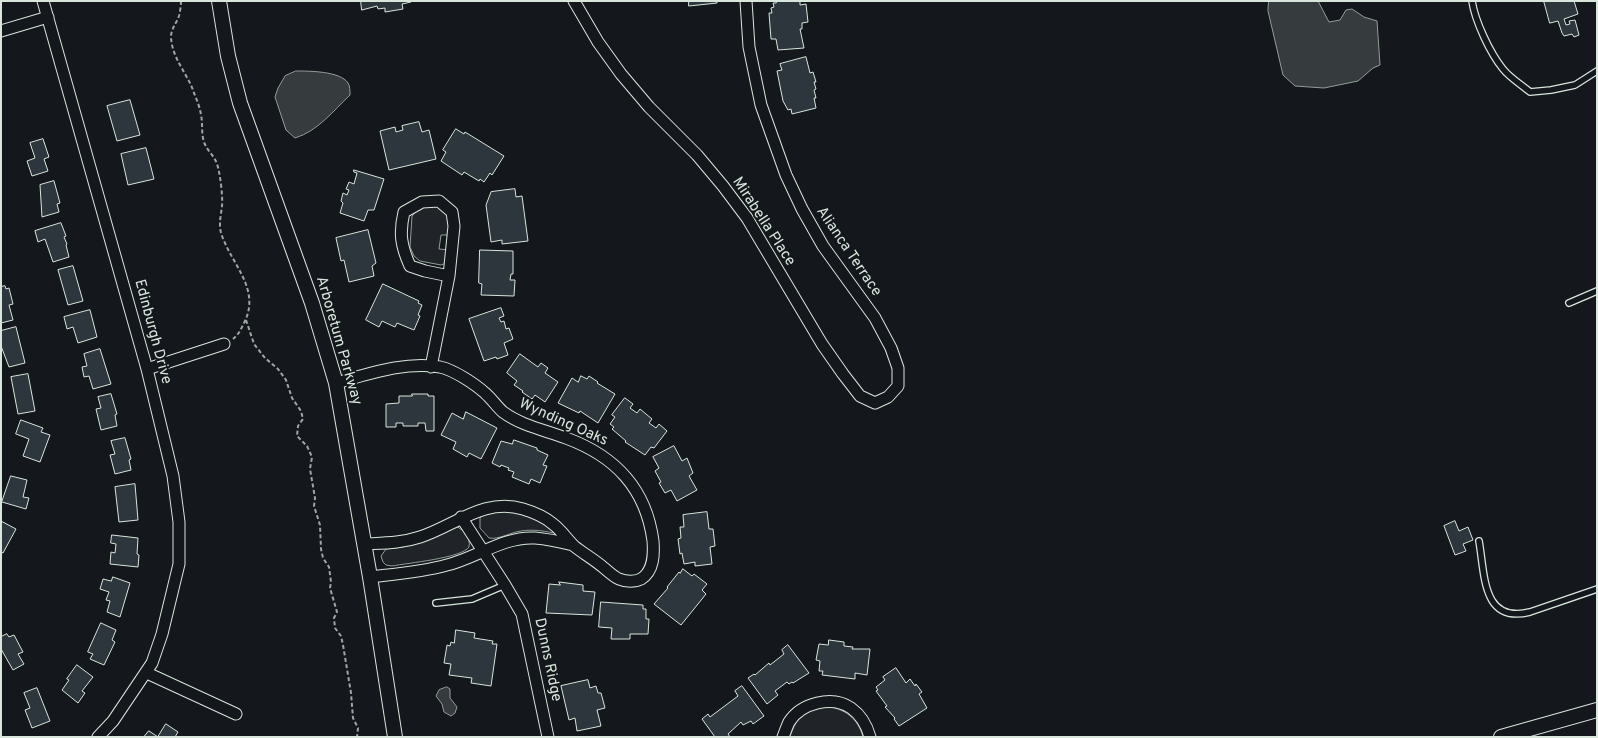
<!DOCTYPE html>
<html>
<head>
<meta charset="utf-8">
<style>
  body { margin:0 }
  #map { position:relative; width:1598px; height:738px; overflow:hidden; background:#14181c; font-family:Overpass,sans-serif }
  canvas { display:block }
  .frame { position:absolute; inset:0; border:2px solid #d8e6dc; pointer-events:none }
</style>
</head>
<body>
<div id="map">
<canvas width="1598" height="738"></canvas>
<div class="frame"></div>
</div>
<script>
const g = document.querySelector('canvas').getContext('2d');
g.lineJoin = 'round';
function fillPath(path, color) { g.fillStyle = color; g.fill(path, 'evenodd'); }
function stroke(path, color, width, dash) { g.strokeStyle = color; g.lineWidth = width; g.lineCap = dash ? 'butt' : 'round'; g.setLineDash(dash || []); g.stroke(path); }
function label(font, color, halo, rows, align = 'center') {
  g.font = font + ' Overpass,sans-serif'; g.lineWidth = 4; g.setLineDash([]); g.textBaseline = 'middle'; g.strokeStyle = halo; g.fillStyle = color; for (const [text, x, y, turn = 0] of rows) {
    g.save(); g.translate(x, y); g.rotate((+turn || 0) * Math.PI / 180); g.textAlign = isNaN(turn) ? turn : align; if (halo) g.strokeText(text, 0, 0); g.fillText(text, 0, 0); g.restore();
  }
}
const green = new Path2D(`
  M 434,205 C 451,212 448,219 451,235 L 441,235 L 439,249 L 449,250 L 446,263 L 441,265 L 420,261 L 414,256 L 410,247 L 412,216 L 419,208 Z
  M 505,511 C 528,514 539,519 558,534 C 546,531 533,529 521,531 C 511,532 499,540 489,538 L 480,528 L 480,518 L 484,514 Z
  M 455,526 C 464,529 471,538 469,547 C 462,558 408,563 392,566 L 386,565 L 383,562 L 381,556 L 386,549 L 403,547 Z
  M 826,706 C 845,709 858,718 863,737 L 790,737 C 796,716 807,711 826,706 Z`);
const water = new Path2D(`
  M 1269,1 L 1318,1 L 1329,22 L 1340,20 L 1346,10 L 1352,9 L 1364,17 L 1377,21 L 1380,65 L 1373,68 L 1358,81 L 1324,88 L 1295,86 L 1283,75 L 1268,11 Z
  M 296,71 C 309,71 340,71 348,83 C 350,86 350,91 350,95 C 333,111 318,131 295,138 L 286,130 L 275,97 L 278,88 L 285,76 Z
  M 447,687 L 450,689 L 450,698 L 457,707 L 455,713 L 451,716 L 444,712 L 442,704 L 436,696 L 439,690 Z`);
const building = new Path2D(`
  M 361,1 L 411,1 L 411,2 L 402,4 L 403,9 L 385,12 L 385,8 L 378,9 L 377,6 L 362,10 Z
  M 689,1 L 717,1 L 717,3 L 689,6 Z
  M 776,1 L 800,1 L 800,5 L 806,4 L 808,22 L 802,23 L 802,29 L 800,29 L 804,48 L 778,50 L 776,39 L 771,39 L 769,13 L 772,13 L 771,8 L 774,7 L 773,3 L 776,3 Z
  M 1544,1 L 1574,1 L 1578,14 L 1564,19 L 1566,25 L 1570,24 L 1569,21 L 1575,20 L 1579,35 L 1574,37 L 1572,34 L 1564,36 L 1562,33 L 1558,21 L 1550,23 Z
  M 806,57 L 810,73 L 813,72 L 816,82 L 814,82 L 816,89 L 814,90 L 816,98 L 814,98 L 816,108 L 792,114 L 791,109 L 788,110 L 783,101 L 777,71 L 782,70 L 780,64 Z
  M 130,100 L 140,135 L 117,141 L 107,106 Z
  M 419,122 L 422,132 L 429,130 L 436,159 L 389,170 L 380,131 L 395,127 L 396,132 L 403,130 L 402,126 Z
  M 456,129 L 464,134 L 465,132 L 504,156 L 492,175 L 490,173 L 484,182 L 480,179 L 479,181 L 464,172 L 462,175 L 441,161 L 446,152 L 443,150 Z
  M 43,139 L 49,157 L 44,159 L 48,171 L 32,176 L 27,161 L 35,158 L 30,143 Z
  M 146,148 L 154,179 L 128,185 L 121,154 Z
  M 354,170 L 384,179 L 374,210 L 368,210 L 364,221 L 340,213 L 343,203 L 341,201 L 343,193 L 347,195 L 349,190 L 346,189 L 349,182 L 354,184 L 357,173 L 354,172 Z
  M 54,181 L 60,203 L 57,204 L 59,212 L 42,217 L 40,185 Z
  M 515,189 L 516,197 L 522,196 L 528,241 L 502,244 L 502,240 L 491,242 L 486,205 L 491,192 Z
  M 61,223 L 66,236 L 64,237 L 67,244 L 66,245 L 69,257 L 53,262 L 45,239 L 38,242 L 35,231 Z
  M 368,230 L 376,263 L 372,266 L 374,276 L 349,282 L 344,260 L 341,261 L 336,238 Z
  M 480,250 L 513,251 L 513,274 L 511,274 L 510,280 L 515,280 L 514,296 L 481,295 L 482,284 L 479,283 Z
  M 73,266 L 83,301 L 68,305 L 58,270 Z
  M 383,284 L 419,301 L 418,303 L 422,305 L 418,315 L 420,316 L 414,330 L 397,323 L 395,327 L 382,321 L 379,327 L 366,320 Z
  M 5,286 L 6,289 L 9,288 L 13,304 L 9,305 L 13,320 L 1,323 L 1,287 Z
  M 501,308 L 504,316 L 499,318 L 501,322 L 504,321 L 506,329 L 509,328 L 513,339 L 504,343 L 508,355 L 497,359 L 496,357 L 484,361 L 469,319 Z
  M 90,310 L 97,337 L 78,343 L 73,327 L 67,329 L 64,317 Z
  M 16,327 L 25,363 L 9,367 L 1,346 L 1,331 Z
  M 100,349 L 111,384 L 93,389 L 89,376 L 84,377 L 82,367 L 87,366 L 84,354 Z
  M 520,354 L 538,367 L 541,363 L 548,368 L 545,373 L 558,382 L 545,402 L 535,395 L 532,399 L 522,392 L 523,391 L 514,385 L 517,381 L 507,373 Z
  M 28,374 L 35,411 L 18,414 L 11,377 Z
  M 581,376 L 587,379 L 589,376 L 598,382 L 597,383 L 615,394 L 598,423 L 580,411 L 579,413 L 558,403 L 572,378 L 578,382 Z
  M 111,394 L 117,414 L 115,415 L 117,426 L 101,430 L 96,409 L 101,408 L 98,397 Z
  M 412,394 L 428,394 L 428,396 L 434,396 L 434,431 L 426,431 L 425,423 L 418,423 L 418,426 L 403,426 L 403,423 L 396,423 L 396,427 L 386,427 L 386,404 L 399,403 L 399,396 L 412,396 Z
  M 625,398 L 633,404 L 630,408 L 637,413 L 640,409 L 652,419 L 649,423 L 656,428 L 659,424 L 667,431 L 654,448 L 651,447 L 645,455 L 625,442 L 626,441 L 612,429 L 614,427 L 610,424 L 615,417 L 612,415 Z
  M 466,412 L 497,428 L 481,459 L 469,453 L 467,457 L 453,449 L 456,442 L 441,435 L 452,413 L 463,419 Z
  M 21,420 L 43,428 L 41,432 L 50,435 L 40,462 L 23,456 L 29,439 L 16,434 Z
  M 125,438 L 131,459 L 129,460 L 131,470 L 115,474 L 110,455 L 115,454 L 111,441 Z
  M 514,440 L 537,448 L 537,450 L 548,455 L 543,465 L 547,466 L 540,483 L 531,479 L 529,484 L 512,477 L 514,472 L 508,470 L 509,468 L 501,465 L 500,467 L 492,463 L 501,441 L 512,444 Z
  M 674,446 L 682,461 L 687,458 L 693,473 L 689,476 L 697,490 L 677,501 L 671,490 L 665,493 L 659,483 L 661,482 L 655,471 L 659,468 L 653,457 Z
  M 11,476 L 27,480 L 23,497 L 29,498 L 26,509 L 2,502 Z
  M 135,484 L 138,520 L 119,522 L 115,487 Z
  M 707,512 L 709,529 L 713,529 L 715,546 L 710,547 L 712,564 L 695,566 L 695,562 L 684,564 L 682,553 L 680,554 L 678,539 L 681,538 L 680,527 L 684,527 L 683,515 Z
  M 1,521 L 16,529 L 3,553 L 1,552 Z
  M 1455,521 L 1459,531 L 1468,527 L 1473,540 L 1463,544 L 1466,551 L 1455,555 L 1444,526 Z
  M 112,535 L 138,538 L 137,554 L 139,555 L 138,567 L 110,564 L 111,552 L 115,553 L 116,544 L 111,543 Z
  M 683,569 L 692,576 L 694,574 L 707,584 L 702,590 L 706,594 L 681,625 L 654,604 L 668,588 L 667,587 L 679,572 L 680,573 Z
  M 113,577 L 130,583 L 120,617 L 107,612 L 110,601 L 106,600 L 109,592 L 100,589 L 103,579 L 111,581 Z
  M 559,582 L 583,585 L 583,591 L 595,592 L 592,615 L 546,613 L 549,584 L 560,585 Z
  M 601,602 L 643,605 L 643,609 L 646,609 L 646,619 L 649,619 L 648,634 L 630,634 L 630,639 L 611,639 L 612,628 L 599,627 Z
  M 101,623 L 116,630 L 112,640 L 115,642 L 104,665 L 90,659 L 93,654 L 88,652 Z
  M 456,630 L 475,633 L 474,638 L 493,641 L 492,644 L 497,644 L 491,686 L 471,683 L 472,678 L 449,675 L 451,664 L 444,663 L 447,645 L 450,646 L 451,642 L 454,643 Z
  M 7,634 L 9,637 L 14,635 L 23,652 L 18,654 L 24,664 L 13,670 L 1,649 L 1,637 Z
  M 829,640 L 844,642 L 844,646 L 853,647 L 852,649 L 870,649 L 867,675 L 855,673 L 855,679 L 822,675 L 823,671 L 819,671 L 820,661 L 816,660 L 819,644 L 828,645 Z
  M 788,645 L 809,673 L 793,683 L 792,682 L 789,684 L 787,682 L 775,691 L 778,695 L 767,704 L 748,678 L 754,674 L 755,675 L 769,663 L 770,665 L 784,654 L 782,650 Z
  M 77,665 L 93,677 L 82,691 L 85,693 L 78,703 L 62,690 L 69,680 L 67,679 Z
  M 896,668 L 906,683 L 910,679 L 915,686 L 916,684 L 922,692 L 919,694 L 927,708 L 899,726 L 894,719 L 895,718 L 885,707 L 887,706 L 876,691 L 878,690 L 876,687 L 885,680 L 883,677 Z
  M 588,680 L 590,688 L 596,686 L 598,693 L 601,693 L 605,708 L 597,710 L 601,726 L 577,731 L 575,718 L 569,720 L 561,686 Z
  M 742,686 L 764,716 L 753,724 L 751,721 L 743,725 L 741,722 L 728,734 L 730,737 L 715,737 L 702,719 L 708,714 L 710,717 L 738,696 L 735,691 Z
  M 37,688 L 50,721 L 32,728 L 25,710 L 30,708 L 24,693 Z
  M 166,724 L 178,732 L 175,737 L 158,737 Z
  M 149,731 L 158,737 L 144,737 Z`);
const path = new Path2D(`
  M 181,1 C 181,6 180,12 179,16 C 176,24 171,29 171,37 C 172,59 188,74 194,93 C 197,100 200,108 201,115 C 203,124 201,133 204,142 C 207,151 214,155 217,164 C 220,172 223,197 222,206 C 221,216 218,225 222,236 C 233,266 261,290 244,323 C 241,329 239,334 233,339
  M 246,320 L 254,344 L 265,358 L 278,369 L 286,380 L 292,398 L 301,411 L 303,419 L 298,426 L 297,436 L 307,446 L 312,457 L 310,469 L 315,498 L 314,506 L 320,525 L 321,549 L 323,558 L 329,567 L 331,582 L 330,588 L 337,612 L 334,618 L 335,628 L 341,636 L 343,645 L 351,693 L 353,718 L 358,728 L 357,737`);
const service = new Path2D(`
  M 1472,1 C 1475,21 1490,53 1503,69 C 1510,78 1522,85 1530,92 L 1551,90 L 1575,85 L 1597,71
  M 1569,303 L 1597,291
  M 1479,541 C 1485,575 1482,624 1530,612 L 1597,589
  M 436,603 L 472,599 L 505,585`);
const minor = new Path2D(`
  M 43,1 L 147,369 L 173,476 L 179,522 L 179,564 L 162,634 L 152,663 L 113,721 L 98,737
  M 574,1 L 598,42 L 621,74 L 649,107 L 697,155 L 723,186 L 747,218 L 822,344 L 843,374 L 860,396 L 875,403 L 888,397 L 898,386 L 898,368 L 891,348 L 875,318 L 823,246 L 802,209 L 786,175 L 761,105 L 749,47 L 746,1
  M 1,31 L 48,17
  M 431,367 L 449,276 L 454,226 L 452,212 L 439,201 L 422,202 L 404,212 C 399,233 401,246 410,266 L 425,271 L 449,276
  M 147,369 L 224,344
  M 336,383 C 369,374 405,361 440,367 C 454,370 475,384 485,393 C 492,399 497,407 503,412 C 522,426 545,430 566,438 C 615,456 646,488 653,541 C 654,554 654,571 641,579 C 635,582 626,582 619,579 C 614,577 609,572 604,568 C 595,560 584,554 574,546 C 567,539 561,530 553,524 C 545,517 533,512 523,509 C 485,497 454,526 420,537 C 402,543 384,543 365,544
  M 461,517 L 505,585 L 522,614 L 548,737
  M 370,577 C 396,574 422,572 447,565 C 476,558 504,536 535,538 C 548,539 561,542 573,545
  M 147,673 L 236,714
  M 783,737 C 785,732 787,726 789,722 C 801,703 832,695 851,708 C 861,715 867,726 870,737`);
const tertiary = new Path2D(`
  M 219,1 L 228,56 L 240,103 L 312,303 L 336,383 L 370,577 L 395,737
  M 1501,737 L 1597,710`);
const streetNames = [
  ["Mirabella Place",763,222,57],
  ["Alianca Terrace",848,252,56],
  ["Edinburgh Drive",152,332,75],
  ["Arboretum Parkway",338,341,74],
  ["Wynding Oaks",563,423,24],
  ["Dunns Ridge",547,660,78]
];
fillPath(green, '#202428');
stroke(green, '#939e99', 1);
fillPath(water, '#363b3e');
stroke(water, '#939e99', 1);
fillPath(building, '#2c363c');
stroke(building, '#d8e6dc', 1);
stroke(service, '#d8e6dc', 8);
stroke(minor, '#d8e6dc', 13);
stroke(tertiary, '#d8e6dc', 16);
stroke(path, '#9da8a2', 2, [4, 2.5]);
stroke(service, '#14181c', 5.5);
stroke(minor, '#14181c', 11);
stroke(tertiary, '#14181c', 14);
label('15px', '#d8e6dc', '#14181c', streetNames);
</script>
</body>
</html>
